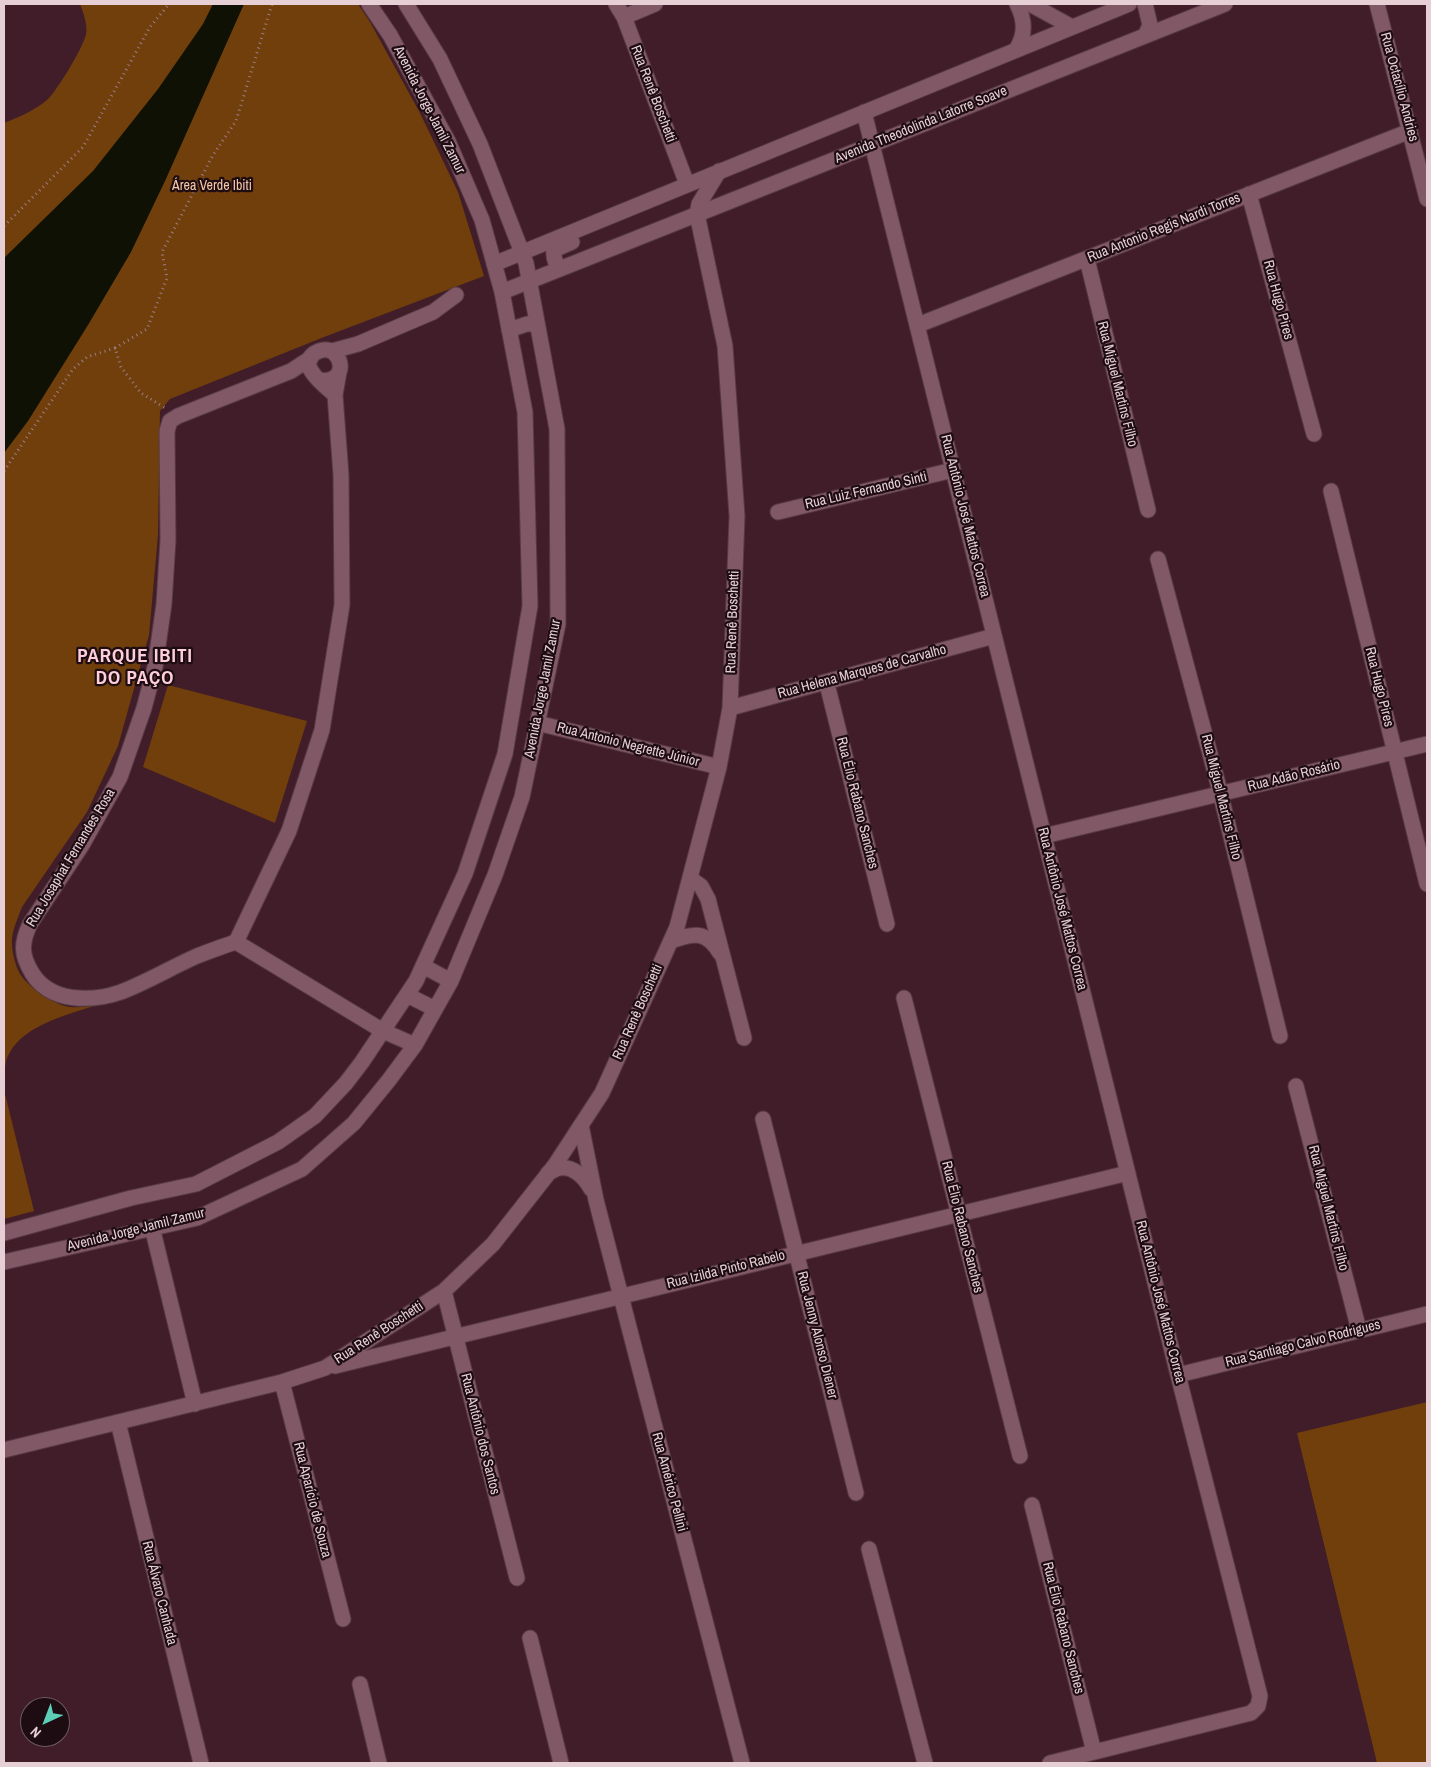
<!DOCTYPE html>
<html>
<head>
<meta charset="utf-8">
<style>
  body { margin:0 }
  #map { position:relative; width:1431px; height:1767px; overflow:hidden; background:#401d29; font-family:"Archivo Narrow",sans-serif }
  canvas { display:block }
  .frame { position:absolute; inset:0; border:5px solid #e7cfd6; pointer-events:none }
  .north { position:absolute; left:20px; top:1697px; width:50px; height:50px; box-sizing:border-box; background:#1d0d12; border:1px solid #6e5b60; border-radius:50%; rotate:223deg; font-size:14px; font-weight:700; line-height:20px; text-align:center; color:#e7cfd6 }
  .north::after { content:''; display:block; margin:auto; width:18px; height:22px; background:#5dceb8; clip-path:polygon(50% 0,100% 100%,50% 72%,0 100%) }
</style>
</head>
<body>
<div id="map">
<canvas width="1431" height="1767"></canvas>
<div class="frame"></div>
<div class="north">N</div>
</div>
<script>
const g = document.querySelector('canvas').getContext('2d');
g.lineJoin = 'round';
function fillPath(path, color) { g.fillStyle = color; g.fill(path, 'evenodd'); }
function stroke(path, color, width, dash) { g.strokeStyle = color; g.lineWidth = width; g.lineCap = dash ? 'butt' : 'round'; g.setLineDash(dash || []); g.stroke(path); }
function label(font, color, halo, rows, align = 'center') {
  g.font = font + ' "Archivo Narrow",sans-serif'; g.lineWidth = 4.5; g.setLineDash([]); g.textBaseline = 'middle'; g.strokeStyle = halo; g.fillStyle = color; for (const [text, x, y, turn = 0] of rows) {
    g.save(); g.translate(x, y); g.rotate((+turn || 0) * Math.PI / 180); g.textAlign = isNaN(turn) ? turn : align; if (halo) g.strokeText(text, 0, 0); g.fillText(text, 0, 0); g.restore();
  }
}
const green = new Path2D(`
  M 80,4 L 95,4 L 97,5 L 99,4 L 358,4 L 370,22 L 420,113 L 458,192 L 484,276 L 324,337 L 170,399 L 160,411 L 158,535 L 149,635 L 118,746 L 87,812 L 22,907 C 18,918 11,932 12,944 C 12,951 15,963 18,970 C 24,985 54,1005 70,1007 C 80,1008 90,1006 100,1004 C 71,1014 24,1024 9,1054 C 5,1060 5,1070 4,1077 L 4,123 C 19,117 36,110 48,99 C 58,89 83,48 86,34 C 88,25 83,12 80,4 Z
  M 168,685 L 307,721 L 275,823 L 143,767 Z
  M 4,1078 L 5,1094 L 34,1211 L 4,1219 Z
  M 1427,1402 L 1427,1763 L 1377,1763 L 1297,1433 Z`);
const water = new Path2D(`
  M 213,4 L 244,4 L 165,181 L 131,252 L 88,325 L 28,421 L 4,453 L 4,258 L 93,171 L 158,89 L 203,24 Z`);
const path = new Path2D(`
  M 4,226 L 83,147 L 150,27 L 169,4
  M 115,348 L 147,329 L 167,278 L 162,252 L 213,155 L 236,121 L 272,4
  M 4,471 L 73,369 L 87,357 L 115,348 L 121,367 L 141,393 L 165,408`);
const minor = new Path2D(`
  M 616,4 L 624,17 L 687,184
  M 1030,4 L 1072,27
  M 1377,4 L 1427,199
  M 624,17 L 655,4
  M 1145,36 L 1150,25 L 1145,4
  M 1016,50 C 1026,34 1025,20 1017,4
  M 864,112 L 1178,1375 L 1260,1696 L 1258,1706 L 1251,1713 L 1050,1763
  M 1249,194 L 1314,434
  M 1087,259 L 1148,510
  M 494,264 L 1129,4
  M 560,269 C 555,263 553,258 554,250 L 572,242
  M 502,292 L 1225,4
  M 918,325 L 1410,131
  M 509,330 L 527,324 L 537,324
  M 332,351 L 358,344 L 433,312 L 456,295
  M 311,358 L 291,371 L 178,416 L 170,421 L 167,431 L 168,540 L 164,604 L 155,667 L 144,708 L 120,777 L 82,845 L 30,924 C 21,943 21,955 32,973 C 50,1003 92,1002 121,992 C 147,982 172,967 197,956 C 210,951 223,946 236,942 L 383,1031 L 415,1045
  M 319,380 C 352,385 342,342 319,351 C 292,362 325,386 335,395
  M 1331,491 L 1427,884
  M 778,512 L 953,470
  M 1158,559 L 1217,780 L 1280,1036
  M 825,682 L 828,688 L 887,924
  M 730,708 L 994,636
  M 537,723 L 719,767
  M 1044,836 L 1427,744
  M 690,878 L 701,886 L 708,899 L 744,1038
  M 671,941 C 693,933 706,930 720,953
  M 236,942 L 289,831 L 322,730 L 342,605 L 341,475 L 335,395 L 339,372
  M 423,966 L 451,981
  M 407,995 L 435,1009
  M 904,998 L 1020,1456
  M 1296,1086 L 1359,1330
  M 763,1119 L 856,1493
  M 581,1125 L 596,1200 L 742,1763
  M 548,1173 C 552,1172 556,1168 560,1168 C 574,1166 585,1178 591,1189
  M 152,1227 L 195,1404
  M 4,1233 L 131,1198 L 196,1184 L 278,1142 L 315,1116 L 346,1083 L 362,1062 L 416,981 L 465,874 L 505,754 L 530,606 L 525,412 L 502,292 L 482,220 L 448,141 L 390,35 L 369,4
  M 4,1262 L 197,1218 L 302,1169 L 354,1123 L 389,1080 L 415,1045 L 451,981 L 495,875 L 522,797 L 558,624 L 557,429 L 526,263 L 480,144 L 440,59 L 406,4
  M 444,1291 L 517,1578
  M 335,1366 L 1128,1173
  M 1178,1375 L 1427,1314
  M 282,1382 L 343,1619
  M 118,1422 L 201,1763
  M 4,1450 L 282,1382 L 325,1368 L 444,1291 L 493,1244 L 555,1165 L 602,1093 L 677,927 L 719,767 L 730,708 L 737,516 L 725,346 L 697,214 L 699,204 L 719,171
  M 1032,1505 L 1094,1752
  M 869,1549 L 925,1763
  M 530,1638 L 561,1763
  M 360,1684 L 379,1763`);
const streetNames = [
  ["Rua Octacílio Andries",1399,87,75],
  ["Rua Renê Boschetti",653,94,69],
  ["Avenida Jorge Jamil Zamur",429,110,63],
  ["Avenida Theodolinda Latorre Soave",921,125,-22],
  ["Rua Antonio Regis Nardi Torres",1164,228,-22],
  ["Rua Hugo Pires",1278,300,75],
  ["Rua Miguel Martins Filho",1117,384,76],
  ["Rua Luiz Fernando Sinti",866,491,-13],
  ["Rua Antônio José Mattos Correa",965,516,76],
  ["Rua Renê Boschetti",733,622,-88],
  ["Rua Helena Marques de Carvalho",862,672,-15],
  ["Rua Hugo Pires",1379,687,76],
  ["Avenida Jorge Jamil Zamur",543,689,-79],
  ["Rua Antonio Negrette Júnior",628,745,14],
  ["Rua Adão Rosário",1294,776,-14],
  ["Rua Miguel Martins Filho",1221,797,76],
  ["Rua Élio Rabano Sanches",857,803,76],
  ["Rua Josaphat Fernandes Rosa",71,858,-59],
  ["Rua Antônio José Mattos Correa",1062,909,76],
  ["Rua Renê Boschetti",638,1012,-66],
  ["Rua Miguel Martins Filho",1328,1208,76],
  ["Rua Élio Rabano Sanches",962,1227,76],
  ["Avenida Jorge Jamil Zamur",136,1230,-14],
  ["Rua Izilda Pinto Rabelo",726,1270,-14],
  ["Rua Antônio José Mattos Correa",1160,1302,76],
  ["Rua Renê Boschetti",379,1333,-33],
  ["Rua Jenny Alonso Diener",817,1335,76],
  ["Rua Santiago Calvo Rodrigues",1303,1344,-14],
  ["Rua Antônio dos Santos",480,1434,76],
  ["Rua Américo Pellini",669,1482,75],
  ["Rua Aparício de Souza",312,1500,76],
  ["Rua Álvaro Canhada",159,1593,76],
  ["Rua Élio Rabano Sanches",1063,1628,76]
];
const parkNames = [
  ["Área Verde Ibiti",212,186]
];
const districtNames = [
  ["PARQUE IBITI",135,657],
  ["DO PAÇO",135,679]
];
fillPath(green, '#713f0c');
fillPath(water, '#0e1103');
stroke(minor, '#573a45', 17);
stroke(path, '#9b7e88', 3, [1, 4]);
stroke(minor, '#815865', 15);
label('14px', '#e7cfd6', '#1d0d12', streetNames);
label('14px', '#f6c8a5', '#1d0d12', parkNames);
g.letterSpacing = '1px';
label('bold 19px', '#fecedc', '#1d0d12', districtNames);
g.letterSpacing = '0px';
</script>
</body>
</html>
